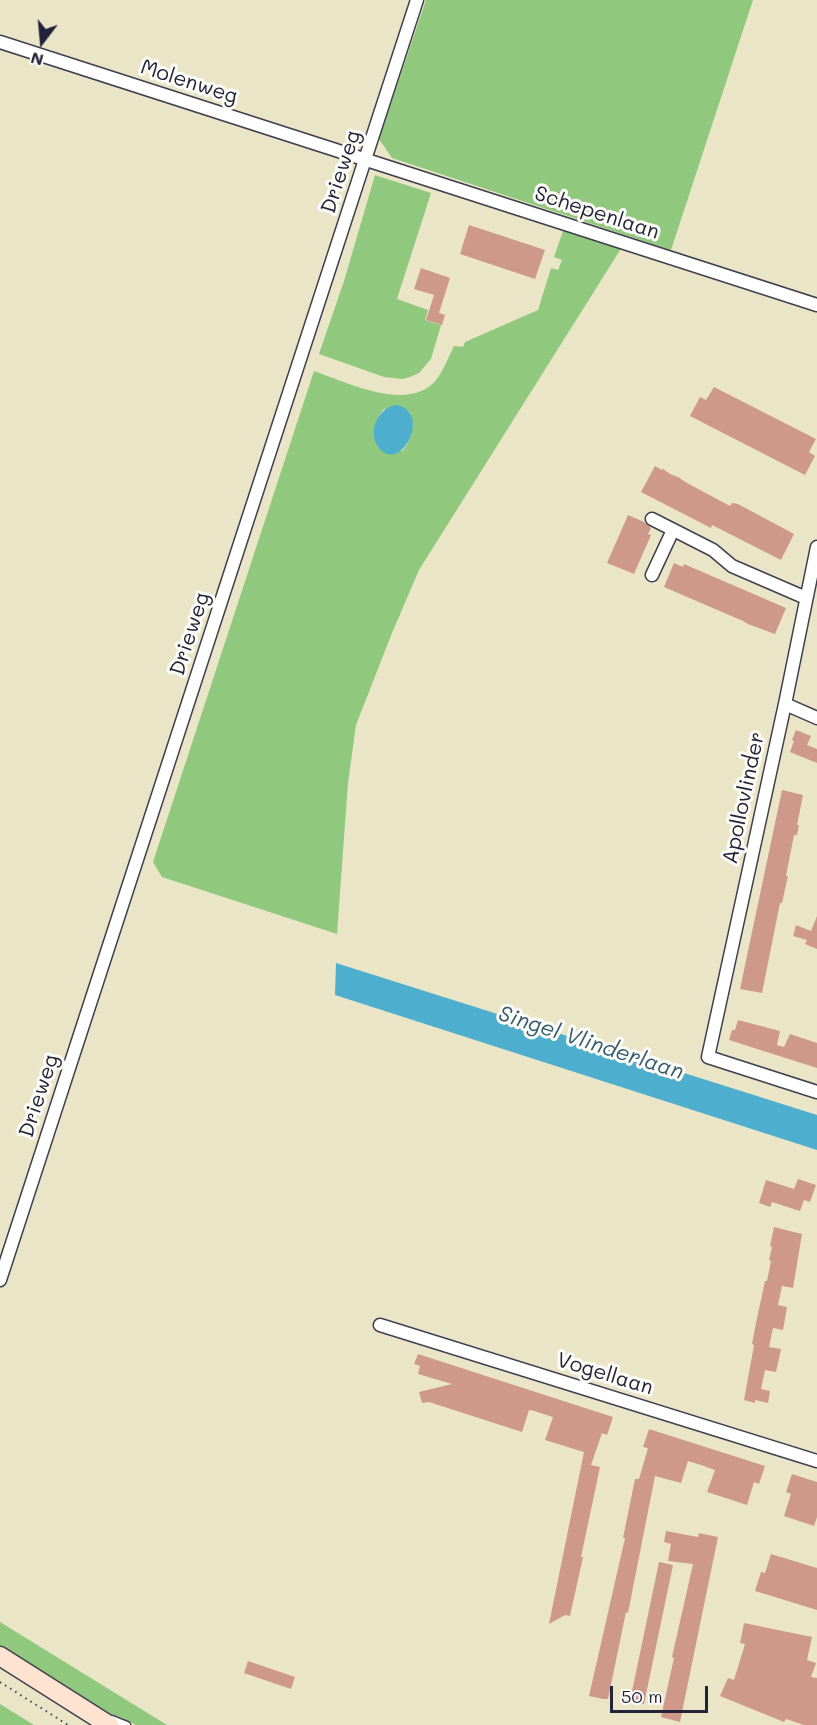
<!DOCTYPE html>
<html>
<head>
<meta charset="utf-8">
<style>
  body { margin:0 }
  #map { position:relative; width:817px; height:1725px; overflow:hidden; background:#ebe5c7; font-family:Mali,sans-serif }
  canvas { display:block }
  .north { position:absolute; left:12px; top:12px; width:60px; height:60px; -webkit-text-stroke:4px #fdfcf7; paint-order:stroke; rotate:196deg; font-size:16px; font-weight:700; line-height:24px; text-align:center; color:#22223b }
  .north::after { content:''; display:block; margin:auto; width:21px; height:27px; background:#22223b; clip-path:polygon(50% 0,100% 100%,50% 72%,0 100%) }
  .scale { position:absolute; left:610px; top:1686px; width:98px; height:27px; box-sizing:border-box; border:3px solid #22223b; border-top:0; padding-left:8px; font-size:18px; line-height:21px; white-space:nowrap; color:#22223b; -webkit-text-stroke:4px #fdfcf7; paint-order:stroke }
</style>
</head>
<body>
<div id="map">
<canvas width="817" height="1725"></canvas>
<div class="north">N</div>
<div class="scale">50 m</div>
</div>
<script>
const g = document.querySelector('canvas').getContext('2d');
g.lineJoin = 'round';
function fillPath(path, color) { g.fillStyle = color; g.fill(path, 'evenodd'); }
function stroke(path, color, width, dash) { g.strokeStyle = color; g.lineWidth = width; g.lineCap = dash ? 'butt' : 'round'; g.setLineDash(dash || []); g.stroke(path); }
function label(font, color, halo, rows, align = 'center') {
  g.font = font + ' Mali,sans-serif'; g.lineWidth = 6; g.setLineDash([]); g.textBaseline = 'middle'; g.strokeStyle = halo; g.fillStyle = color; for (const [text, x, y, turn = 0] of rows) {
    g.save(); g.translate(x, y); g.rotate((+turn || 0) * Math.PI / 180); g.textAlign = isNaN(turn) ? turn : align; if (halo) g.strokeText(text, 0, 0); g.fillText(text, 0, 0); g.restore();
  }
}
const green = new Path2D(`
  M 426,0 L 753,0 L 671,250 L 392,158 L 379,139 Z
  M 375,175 L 431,193 L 397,299 L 428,310 L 425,320 L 441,325 L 431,359 L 419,373 L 410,377 L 402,379 L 384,377 L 319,354 L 344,281 Z
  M 571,230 L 622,247 L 419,570 L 392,633 L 356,725 L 348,783 L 337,934 L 162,877 L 153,862 L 314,371 C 346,382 410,414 437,379 C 444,369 449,356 454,346 L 463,347 L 465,342 L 538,310 L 551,268 L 558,270 L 562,260 L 554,257 L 563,231 ZM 384,409 L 410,412 C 414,427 412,440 402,451 L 379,448 C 373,436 374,420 384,409 Z
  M 0,1622 L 167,1725 L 136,1725 L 123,1718 L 89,1706 L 0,1651 Z
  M 0,1704 L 34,1725 L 0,1725 Z`);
const water = new Path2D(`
  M 396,405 C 433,411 401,475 379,448 C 367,433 377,408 396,405 Z
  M 336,963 L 817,1115 L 817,1150 L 335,995 Z`);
const building = new Path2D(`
  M 469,225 L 545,250 L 535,279 L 460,254 Z
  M 421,268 L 450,278 L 439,313 L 445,315 L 442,325 L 426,320 L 434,295 L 414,289 Z
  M 714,387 L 816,439 L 809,452 L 815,456 L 805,475 L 690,416 L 700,397 L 706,400 Z
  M 655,466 L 662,470 L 663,469 L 670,474 L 678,477 L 687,483 L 730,506 L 732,503 L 738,504 L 794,534 L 781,560 L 712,525 L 711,528 L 641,492 Z
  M 628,515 L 644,522 L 651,528 L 648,534 L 651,535 L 634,574 L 607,563 Z
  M 674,563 L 683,567 L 684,564 L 786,608 L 775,634 L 748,624 L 743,621 L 664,587 Z
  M 796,730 L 811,736 L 807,745 L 817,749 L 817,763 L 790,752 L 794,741 L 792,740 Z
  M 782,790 L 803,795 L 797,825 L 799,825 L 797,835 L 794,835 L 786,876 L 788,876 L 782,903 L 780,903 L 762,993 L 740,989 Z
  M 817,916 L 817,949 L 805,944 L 807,940 L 793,936 L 796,925 L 811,931 Z
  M 738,1020 L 780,1031 L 777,1045 L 784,1047 L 790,1034 L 817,1043 L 817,1068 L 729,1040 L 732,1030 L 735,1030 Z
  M 798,1179 L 816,1185 L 810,1202 L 804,1200 L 800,1211 L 772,1202 L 770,1207 L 759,1203 L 766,1180 L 794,1189 Z
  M 774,1227 L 802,1234 L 793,1288 L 782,1286 L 778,1305 L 787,1307 L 783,1330 L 773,1328 L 769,1347 L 781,1349 L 776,1372 L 765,1370 L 761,1389 L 770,1391 L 768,1403 L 755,1400 L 755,1403 L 744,1400 L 754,1345 L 752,1344 L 756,1323 L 765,1281 L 767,1281 L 771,1261 L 769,1260 L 772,1247 L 770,1246 Z
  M 418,1354 L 613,1417 L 607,1435 L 602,1433 L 591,1465 L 600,1467 L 581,1557 L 583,1557 L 570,1616 L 565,1615 L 549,1624 L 584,1452 L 545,1440 L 553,1417 L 534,1411 L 529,1410 L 522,1432 L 429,1402 L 422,1403 L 419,1392 L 452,1384 L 418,1374 L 420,1366 L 414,1364 Z
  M 649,1429 L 765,1466 L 759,1484 L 754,1482 L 747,1505 L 707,1492 L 715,1470 L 701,1465 L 688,1461 L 681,1483 L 655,1476 L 628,1613 L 626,1612 L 608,1699 L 603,1699 L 589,1696 L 625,1538 L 623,1538 L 635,1479 L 639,1479 L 648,1448 L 643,1447 Z
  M 792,1474 L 817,1482 L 817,1517 L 814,1526 L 784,1516 L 791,1494 L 786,1492 Z
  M 666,1531 L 698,1537 L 699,1533 L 718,1537 L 680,1722 L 661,1717 L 674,1658 L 672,1657 L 693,1564 L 668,1561 L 671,1544 L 664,1542 Z
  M 771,1554 L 817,1568 L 817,1610 L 755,1591 L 761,1572 L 765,1573 Z
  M 659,1562 L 673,1565 L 644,1704 L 630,1701 Z
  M 744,1623 L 812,1637 L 807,1660 L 816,1663 L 811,1677 L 817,1678 L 817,1725 L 804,1725 L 786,1719 L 784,1722 L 720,1696 L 728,1678 L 734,1680 L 745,1644 L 740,1643 Z
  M 248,1661 L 295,1677 L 291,1689 L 244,1673 Z`);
const path = new Path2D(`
  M 0,1682 L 68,1725`);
const lane = new Path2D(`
  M 112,1719 L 127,1725`);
const street = new Path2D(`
  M 0,42 L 817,305
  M 652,519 L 713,550 L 732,566 L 806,598
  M 817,547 L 785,704 L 708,1057 L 817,1092
  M 652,575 L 673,530
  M 785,704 L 817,718
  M 0,1280 L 417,0
  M 380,1325 L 817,1461`);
const secondary = new Path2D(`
  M 0,1656 L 109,1725`);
const streetNames = [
  ["Molenweg",189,82,18],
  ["Drieweg",341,172,-72],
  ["Schepenlaan",597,213,18],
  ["Drieweg",190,634,-72],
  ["Apollovlinder",744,798,-78],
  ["Drieweg",39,1096,-72],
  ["Vogellaan",605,1374,17]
];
const waterNames = [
  ["Singel Vlinderlaan",591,1043,18]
];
fillPath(green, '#90c97d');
fillPath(water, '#4eaecd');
fillPath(building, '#ce998a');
stroke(lane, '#403f50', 9);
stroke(street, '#403f50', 15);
stroke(secondary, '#403f50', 21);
stroke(path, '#403f50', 2, [1.5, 4.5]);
stroke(lane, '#fff', 6);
stroke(street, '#fff', 12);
stroke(secondary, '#fee3d1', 18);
label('21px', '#22223b', '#fdfcf7', streetNames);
label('italic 22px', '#345a75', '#fdfcf7', waterNames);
</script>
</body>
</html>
